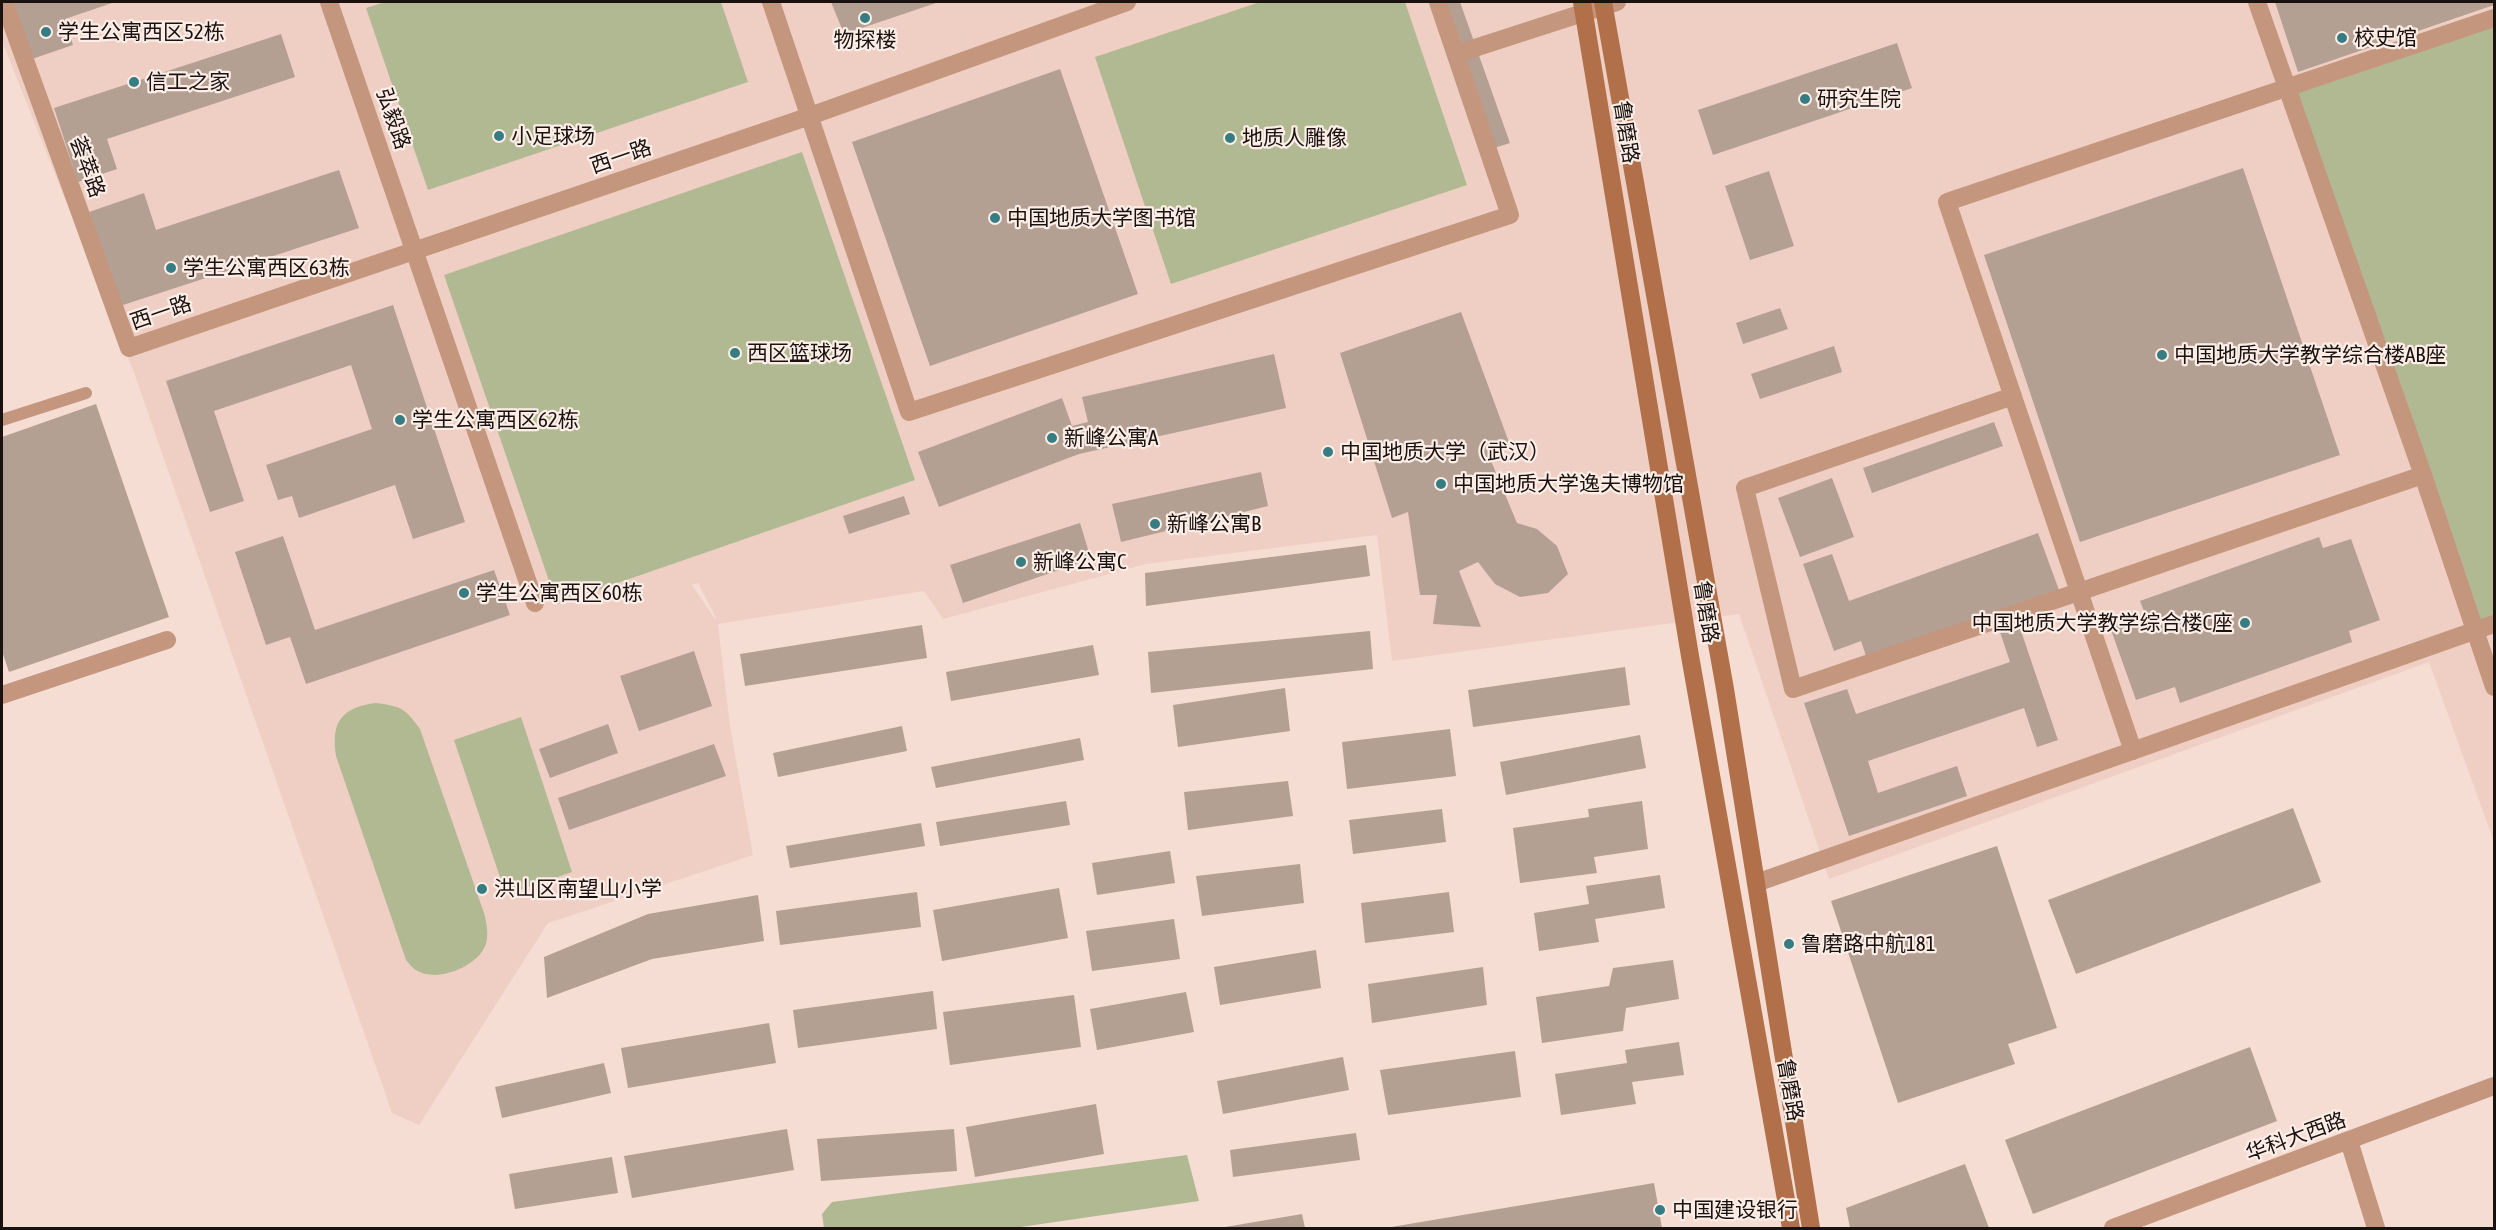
<!DOCTYPE html>
<html>
<head>
<meta charset="utf-8">
<style>
  body { margin:0 }
  #map { position:relative; width:2496px; height:1230px; overflow:hidden; background:#f6ddd4; font-family:"Asap Condensed",sans-serif }
  canvas { display:block }
  .frame { position:absolute; inset:0; border:3px solid #1a120f; pointer-events:none }
</style>
</head>
<body>
<div id="map">
<canvas width="2496" height="1230"></canvas>
<div class="frame"></div>
</div>
<script>
const g = document.querySelector('canvas').getContext('2d');
g.lineJoin = 'round';
function fillPath(path, color) { g.fillStyle = color; g.fill(path, 'evenodd'); }
function stroke(path, color, width, dash) { g.strokeStyle = color; g.lineWidth = width; g.lineCap = dash ? 'butt' : 'round'; g.setLineDash(dash || []); g.stroke(path); }
function label(font, color, halo, rows, align = 'center') {
  g.font = font + ' "Asap Condensed","Noto Sans SC",sans-serif'; g.lineWidth = 4.5; g.setLineDash([]); g.textBaseline = 'middle'; g.strokeStyle = halo; g.fillStyle = color; for (const [text, x, y, turn = 0] of rows) {
    g.save(); g.translate(x, y); g.rotate((+turn || 0) * Math.PI / 180); g.textAlign = isNaN(turn) ? turn : align; if (halo) g.strokeText(text, 0, 0); g.fillText(text, 0, 0); g.restore();
  }
}
const built = new Path2D(`
  M 2,2 L 2494,2 L 2494,842 L 2429,662 L 1829,879 L 1739,614 L 1392,661 L 1377,535 L 1146,564 L 943,619 L 924,591 L 718,624 L 730,726 L 753,855 L 548,923 L 419,1125 L 392,1113 L 133,370 L 2,41 ZM 698,583 L 716,618 L 715,619 L 692,585 Z`);
const green = new Path2D(`
  M 385,2 L 721,2 L 748,82 L 428,190 L 366,8 Z
  M 1260,2 L 1405,2 L 1467,185 L 1171,284 L 1095,57 Z
  M 2494,18 L 2494,623 L 2475,631 L 2288,88 Z
  M 802,152 L 915,480 L 557,604 L 444,275 Z
  M 375,703 C 401,706 405,708 420,729 L 484,913 C 487,924 490,940 483,950 C 472,968 436,983 416,970 C 412,968 409,963 406,960 L 336,756 C 331,722 341,708 375,703 Z
  M 521,717 L 572,872 L 506,895 L 454,740 Z
  M 1187,1155 L 1199,1201 L 1014,1228 L 824,1228 L 822,1214 L 832,1202 Z`);
const building = new Path2D(`
  M 12,2 L 115,2 L 65,19 L 73,45 L 32,59 Z
  M 831,2 L 939,2 L 844,34 Z
  M 1436,2 L 1460,2 L 1510,143 L 1488,150 Z
  M 2275,2 L 2494,2 L 2494,5 L 2298,72 Z
  M 281,34 L 295,77 L 107,139 L 117,169 L 78,182 L 54,108 Z
  M 1897,43 L 1912,88 L 1713,155 L 1698,110 Z
  M 1060,69 L 1138,294 L 930,366 L 852,142 Z
  M 2243,168 L 2340,455 L 2080,542 L 1984,255 Z
  M 339,170 L 359,228 L 120,306 L 89,212 L 144,193 L 156,230 Z
  M 1769,171 L 1794,246 L 1750,260 L 1725,186 Z
  M 393,305 L 465,522 L 413,539 L 395,485 L 299,518 L 292,496 L 278,500 L 266,465 L 372,429 L 351,365 L 214,411 L 244,501 L 210,512 L 166,381 Z
  M 1780,308 L 1788,329 L 1743,344 L 1736,323 Z
  M 1461,312 L 1510,445 L 1489,456 L 1517,523 L 1537,529 L 1557,546 L 1568,574 L 1548,593 L 1520,597 L 1495,584 L 1478,562 L 1459,571 L 1481,627 L 1433,624 L 1437,595 L 1420,595 L 1408,512 L 1392,518 L 1340,353 Z
  M 1834,346 L 1842,372 L 1760,399 L 1751,374 Z
  M 1274,354 L 1286,408 L 1079,454 L 939,507 L 918,452 L 1062,398 L 1072,426 L 1088,422 L 1082,397 Z
  M 96,404 L 169,617 L 9,672 L 2,651 L 2,437 Z
  M 1994,422 L 2003,446 L 1872,493 L 1863,468 Z
  M 1261,472 L 1268,506 L 1121,542 L 1112,504 Z
  M 1832,478 L 1854,537 L 1800,557 L 1778,498 Z
  M 904,496 L 910,514 L 849,534 L 843,516 Z
  M 1080,523 L 1091,559 L 963,603 L 950,565 Z
  M 2038,533 L 2059,590 L 1867,659 L 1861,641 L 1834,651 L 1803,564 L 1832,554 L 1849,601 Z
  M 283,536 L 315,630 L 494,570 L 510,615 L 306,684 L 290,637 L 266,645 L 235,552 Z
  M 2319,537 L 2323,548 L 2351,539 L 2380,620 L 2349,631 L 2352,642 L 2180,703 L 2175,687 L 2136,700 L 2110,627 L 2145,614 L 2140,601 Z
  M 1366,545 L 1370,576 L 1146,606 L 1145,573 Z
  M 922,625 L 927,658 L 745,686 L 740,654 Z
  M 2019,625 L 2058,740 L 2037,747 L 2024,708 L 1868,761 L 1878,793 L 1957,766 L 1967,796 L 1849,836 L 1804,703 L 1847,689 L 1856,714 L 2010,662 L 2000,632 Z
  M 1370,631 L 1373,669 L 1151,693 L 1148,652 Z
  M 1093,645 L 1099,675 L 951,701 L 946,672 Z
  M 694,651 L 712,706 L 639,731 L 620,676 Z
  M 1625,667 L 1630,705 L 1473,727 L 1468,690 Z
  M 1285,688 L 1290,731 L 1178,747 L 1173,705 Z
  M 608,724 L 618,753 L 550,778 L 539,749 Z
  M 902,726 L 907,751 L 778,777 L 773,753 Z
  M 1450,729 L 1456,776 L 1347,789 L 1342,742 Z
  M 1640,735 L 1646,768 L 1506,795 L 1500,762 Z
  M 1080,738 L 1084,760 L 936,788 L 931,767 Z
  M 714,744 L 726,776 L 569,830 L 558,798 Z
  M 1288,781 L 1293,816 L 1188,830 L 1184,792 Z
  M 1066,801 L 1070,825 L 940,846 L 936,822 Z
  M 1642,801 L 1648,849 L 1594,857 L 1597,873 L 1520,883 L 1513,828 L 1589,817 L 1588,809 Z
  M 2293,808 L 2321,882 L 2076,974 L 2048,900 Z
  M 1442,809 L 1446,842 L 1353,854 L 1349,820 Z
  M 921,823 L 925,846 L 790,868 L 786,846 Z
  M 1997,846 L 2057,1028 L 2008,1044 L 2015,1064 L 1898,1103 L 1831,901 Z
  M 1170,851 L 1175,883 L 1097,895 L 1092,863 Z
  M 1300,864 L 1304,903 L 1202,916 L 1196,876 Z
  M 1660,875 L 1665,908 L 1595,919 L 1599,942 L 1539,951 L 1534,913 L 1589,904 L 1586,886 Z
  M 1059,888 L 1068,938 L 942,961 L 933,910 Z
  M 917,892 L 921,927 L 780,945 L 776,911 Z
  M 1449,892 L 1454,932 L 1365,943 L 1361,903 Z
  M 758,895 L 764,941 L 652,959 L 547,998 L 544,957 L 648,914 Z
  M 1174,919 L 1180,959 L 1092,971 L 1086,931 Z
  M 1316,950 L 1321,988 L 1220,1005 L 1214,967 Z
  M 1673,960 L 1679,999 L 1626,1008 L 1623,1031 L 1542,1043 L 1536,997 L 1609,986 L 1613,968 Z
  M 1483,967 L 1487,1005 L 1372,1023 L 1368,984 Z
  M 933,991 L 937,1029 L 798,1048 L 793,1010 Z
  M 1186,992 L 1194,1032 L 1097,1050 L 1090,1009 Z
  M 1074,995 L 1081,1047 L 950,1065 L 943,1012 Z
  M 769,1023 L 776,1063 L 628,1088 L 621,1048 Z
  M 1679,1042 L 1684,1075 L 1632,1082 L 1636,1104 L 1561,1115 L 1555,1074 L 1627,1063 L 1625,1050 Z
  M 2250,1047 L 2277,1121 L 2033,1214 L 2005,1140 Z
  M 1515,1051 L 1521,1097 L 1388,1115 L 1380,1070 Z
  M 1343,1057 L 1349,1090 L 1223,1114 L 1217,1081 Z
  M 604,1063 L 611,1093 L 502,1118 L 495,1087 Z
  M 1096,1104 L 1104,1154 L 975,1177 L 966,1127 Z
  M 787,1129 L 794,1170 L 632,1198 L 624,1156 Z
  M 954,1129 L 957,1171 L 821,1181 L 817,1139 Z
  M 1356,1133 L 1360,1160 L 1233,1177 L 1230,1150 Z
  M 612,1157 L 618,1193 L 515,1209 L 509,1174 Z
  M 1965,1164 L 1989,1228 L 1850,1228 L 1846,1208 Z
  M 1654,1183 L 1662,1228 L 1391,1228 L 1391,1227 Z
  M 1302,1214 L 1305,1228 L 1226,1228 L 1225,1227 Z`);
const service = new Path2D(`
  M 2,420 L 86,393`);
const minor = new Path2D(`
  M 4,2 L 129,348 L 810,116 L 1127,2
  M 329,2 L 535,603
  M 771,2 L 909,412 L 1510,215 L 1438,2
  M 2257,2 L 2423,475 L 2494,687
  M 1456,54 L 1617,2
  M 2013,396 L 1745,488 L 1793,689 L 2423,475
  M 2,695 L 167,640
  M 2133,751 L 1947,202 L 2494,18
  M 1756,883 L 2494,624
  M 2349,1141 L 2376,1228
  M 2113,1228 L 2494,1086`);
const secondary = new Path2D(`
  M 1582,2 L 1690,656 L 1791,1228
  M 1603,2 L 1725,689 L 1811,1228`);
const markers = [
  [865,18,6,"#357d82"],
  [46,32,6,"#357d82"],
  [2342,38,6,"#357d82"],
  [134,82,6,"#357d82"],
  [1805,99,6,"#357d82"],
  [499,136,6,"#357d82"],
  [1230,138,6,"#357d82"],
  [995,218,6,"#357d82"],
  [171,268,6,"#357d82"],
  [735,353,6,"#357d82"],
  [2162,355,6,"#357d82"],
  [400,420,6,"#357d82"],
  [1052,438,6,"#357d82"],
  [1328,452,6,"#357d82"],
  [1441,484,6,"#357d82"],
  [1155,524,6,"#357d82"],
  [1021,562,6,"#357d82"],
  [464,593,6,"#357d82"],
  [2245,623,6,"#357d82"],
  [482,889,6,"#357d82"],
  [1789,944,6,"#357d82"],
  [1660,1210,6,"#357d82"]
];
const poiNames = [
  ["学生公寓西区52栋",58,32],
  ["校史馆",2354,38],
  ["物探楼",865,40,"center"],
  ["信工之家",146,82],
  ["研究生院",1817,99],
  ["小足球场",511,136],
  ["地质人雕像",1242,138],
  ["中国地质大学图书馆",1007,218],
  ["学生公寓西区63栋",183,268],
  ["西区篮球场",747,353],
  ["中国地质大学教学综合楼AB座",2174,355],
  ["学生公寓西区62栋",412,420],
  ["新峰公寓A",1064,438],
  ["中国地质大学（武汉）",1340,452],
  ["中国地质大学逸夫博物馆",1453,484],
  ["新峰公寓B",1167,524],
  ["新峰公寓C",1033,562],
  ["学生公寓西区60栋",476,593],
  ["中国地质大学教学综合楼C座",2233,623,"right"],
  ["洪山区南望山小学",494,889],
  ["鲁磨路中航181",1801,944],
  ["中国建设银行",1672,1210]
];
const streetNames = [
  ["弘毅路",393,119,71],
  ["鲁磨路",1626,132,81],
  ["西一路",621,157,-19],
  ["荟萃路",87,167,70],
  ["西一路",161,313,-19],
  ["鲁磨路",1706,612,81],
  ["鲁磨路",1790,1090,80],
  ["华科大西路",2296,1137,-20]
];
fillPath(built, '#efcfc3');
fillPath(green, '#b1b993');
fillPath(building, '#b49f93');
stroke(service, '#c4967d', 12);
stroke(minor, '#c4967d', 18);
stroke(secondary, '#b17049', 18);
for (const [x, y, r, color] of markers) { const dot = new Path2D(); dot.arc(x, y, r, 0, 2 * Math.PI); g.fillStyle = color; g.fill(dot); stroke(dot, '#fcede7', 2); }
label('21px', '#1a120f', '#fcede7', poiNames, 'left');
label('21px', '#1a120f', '#fcede7', streetNames);
</script>
</body>
</html>
